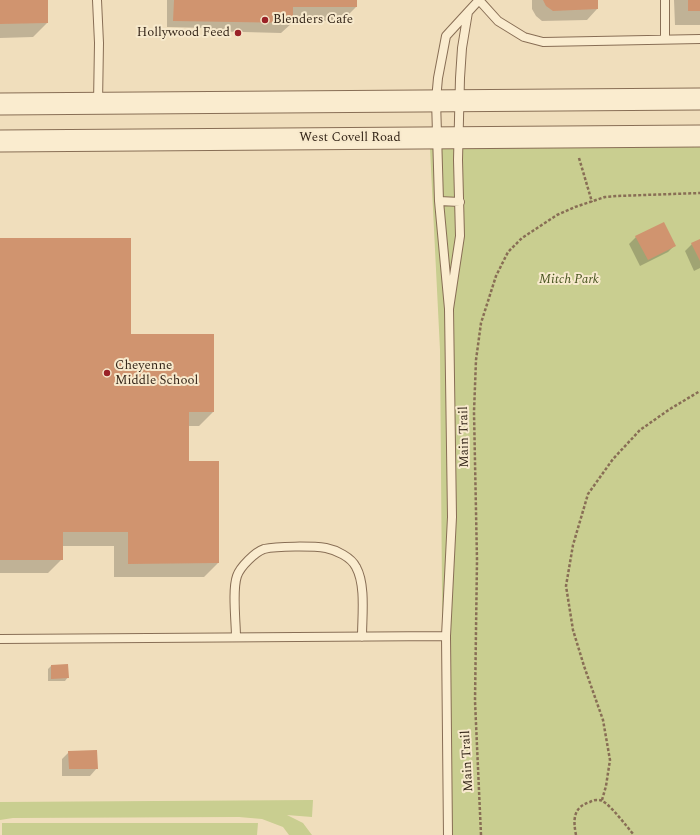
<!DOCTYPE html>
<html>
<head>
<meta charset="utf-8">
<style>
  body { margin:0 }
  canvas { display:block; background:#f0debc }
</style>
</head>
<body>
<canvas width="700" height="835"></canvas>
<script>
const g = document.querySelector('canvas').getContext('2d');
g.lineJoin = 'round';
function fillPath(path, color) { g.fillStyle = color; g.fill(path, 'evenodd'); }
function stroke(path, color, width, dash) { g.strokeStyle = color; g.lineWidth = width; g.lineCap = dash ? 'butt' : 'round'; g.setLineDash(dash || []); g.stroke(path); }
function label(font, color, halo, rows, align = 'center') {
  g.font = font + ' Spectral,serif'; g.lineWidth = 4; g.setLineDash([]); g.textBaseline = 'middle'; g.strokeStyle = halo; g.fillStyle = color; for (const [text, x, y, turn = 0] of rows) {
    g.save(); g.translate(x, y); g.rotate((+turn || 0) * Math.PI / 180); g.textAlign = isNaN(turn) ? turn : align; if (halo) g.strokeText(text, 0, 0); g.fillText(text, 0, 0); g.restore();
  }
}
const green = new Path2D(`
  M 700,147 L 700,835 L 444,835 L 440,350 L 430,149 Z
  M 313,800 L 312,817 L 287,815 L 303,823 L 312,835 L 289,835 L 283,827 L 262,819 L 239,817 L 13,818 L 0,820 L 0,802 Z
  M 2,823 L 258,823 L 257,835 L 2,835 Z`);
const shadow = new Path2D(`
  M 0,0 L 47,0 L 47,23 L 33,37 L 0,38 Z
  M 167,0 L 356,0 L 356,7 L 342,21 L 292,20 L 292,23 L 281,33 L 206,31 L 206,28 L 167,27 Z
  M 532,0 L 597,0 L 597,9 L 587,20 L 542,21 L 536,16 L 532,9 Z
  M 674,0 L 700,0 L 700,25 L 675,25 Z
  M 636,237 L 675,245 L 668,252 L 640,266 L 629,244 Z
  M 0,239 L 130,335 L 213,412 L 199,426 L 188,426 L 188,462 L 218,563 L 204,577 L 114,577 L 114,546 L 62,546 L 62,559 L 48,573 L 0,573 Z
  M 700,240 L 700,268 L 694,271 L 685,251 L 692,244 Z
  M 51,666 L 68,677 L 65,681 L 48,681 L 48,669 Z
  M 69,752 L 97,768 L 90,776 L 62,776 L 62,759 Z`);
const building = new Path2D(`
  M 0,0 L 48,0 L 48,23 L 0,24 Z
  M 174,0 L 357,0 L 357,7 L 293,7 L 293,23 L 173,21 Z
  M 543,0 L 598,0 L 598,9 L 553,11 L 546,6 Z
  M 688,0 L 700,0 L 700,11 L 688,11 Z
  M 664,222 L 676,246 L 648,260 L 635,236 Z
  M 0,238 L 131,238 L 131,334 L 214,334 L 214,412 L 189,412 L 189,461 L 219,461 L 219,563 L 128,564 L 128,532 L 63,532 L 63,560 L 0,560 Z
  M 700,239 L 700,261 L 691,243 Z
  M 68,664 L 69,678 L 51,679 L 51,665 Z
  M 97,750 L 98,769 L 69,769 L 68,751 Z`);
const path = new Path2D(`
  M 579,158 L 592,202
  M 602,800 L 606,786 L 610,760 L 603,720 L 584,666 L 573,630 L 566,586 L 573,545 L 588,494 L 613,459 L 640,430 L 670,409 L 700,391
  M 481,835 L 475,701 L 477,560 L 474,412 L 476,360 L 481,323 L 496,276 L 508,252 L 522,238 L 557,215 L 575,207 L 605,197 L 617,196 L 700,193
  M 576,835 C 573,820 573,807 590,802 C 593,800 598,799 602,801 C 610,804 627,827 634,835`);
const service = new Path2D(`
  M 97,0 L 99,43 L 98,103
  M 479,0 L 498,21 L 524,37 L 543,42 L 700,39
  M 665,0 L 665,39
  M 468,12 L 462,48 L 460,78 L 458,160 L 460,236 L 449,309 L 439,201 L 436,100 L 438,78 L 446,36 Z
  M 468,12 L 479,0
  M 439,201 L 460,202
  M 236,637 C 236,622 232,590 237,576 C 240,567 255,552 264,549 C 277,546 313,546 326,548 C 336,550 351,557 356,567 C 366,585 362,616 362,637
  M 0,639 L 446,636
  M 448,835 L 446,636 L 452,517 L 449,309`);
const tertiary = new Path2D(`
  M 0,104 L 700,99
  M 0,141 L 700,136`);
const markers = [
  [265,20,4,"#9a2227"],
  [238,33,4,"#9a2227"],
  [107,373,4,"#9a2227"]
];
const poiNames = [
  ["Blenders Cafe",273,20],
  ["Hollywood Feed",230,33,"right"],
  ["Cheyenne",115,366],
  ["Middle School",115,381]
];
const streetNames = [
  ["West Covell Road",350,138],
  ["Main Trail",465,437,-91],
  ["Main Trail",468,761,-93]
];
const parkNames = [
  ["Mitch Park",569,280]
];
fillPath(green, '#c9ce90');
fillPath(shadow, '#0003');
fillPath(building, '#d0946f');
stroke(service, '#886e55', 10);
stroke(tertiary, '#886e55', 23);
stroke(path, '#886e55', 2.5, [3, 2]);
stroke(service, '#faeccf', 8);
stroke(tertiary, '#faeccf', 21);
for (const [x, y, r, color] of markers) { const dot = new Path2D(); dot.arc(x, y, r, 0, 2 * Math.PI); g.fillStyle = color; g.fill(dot); stroke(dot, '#f7e9cc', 1.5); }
label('13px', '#36271a', '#f7e9cc', poiNames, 'left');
label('13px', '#36271a', '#f7e9cc', streetNames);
label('italic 13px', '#485420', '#f7e9cc', parkNames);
</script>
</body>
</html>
